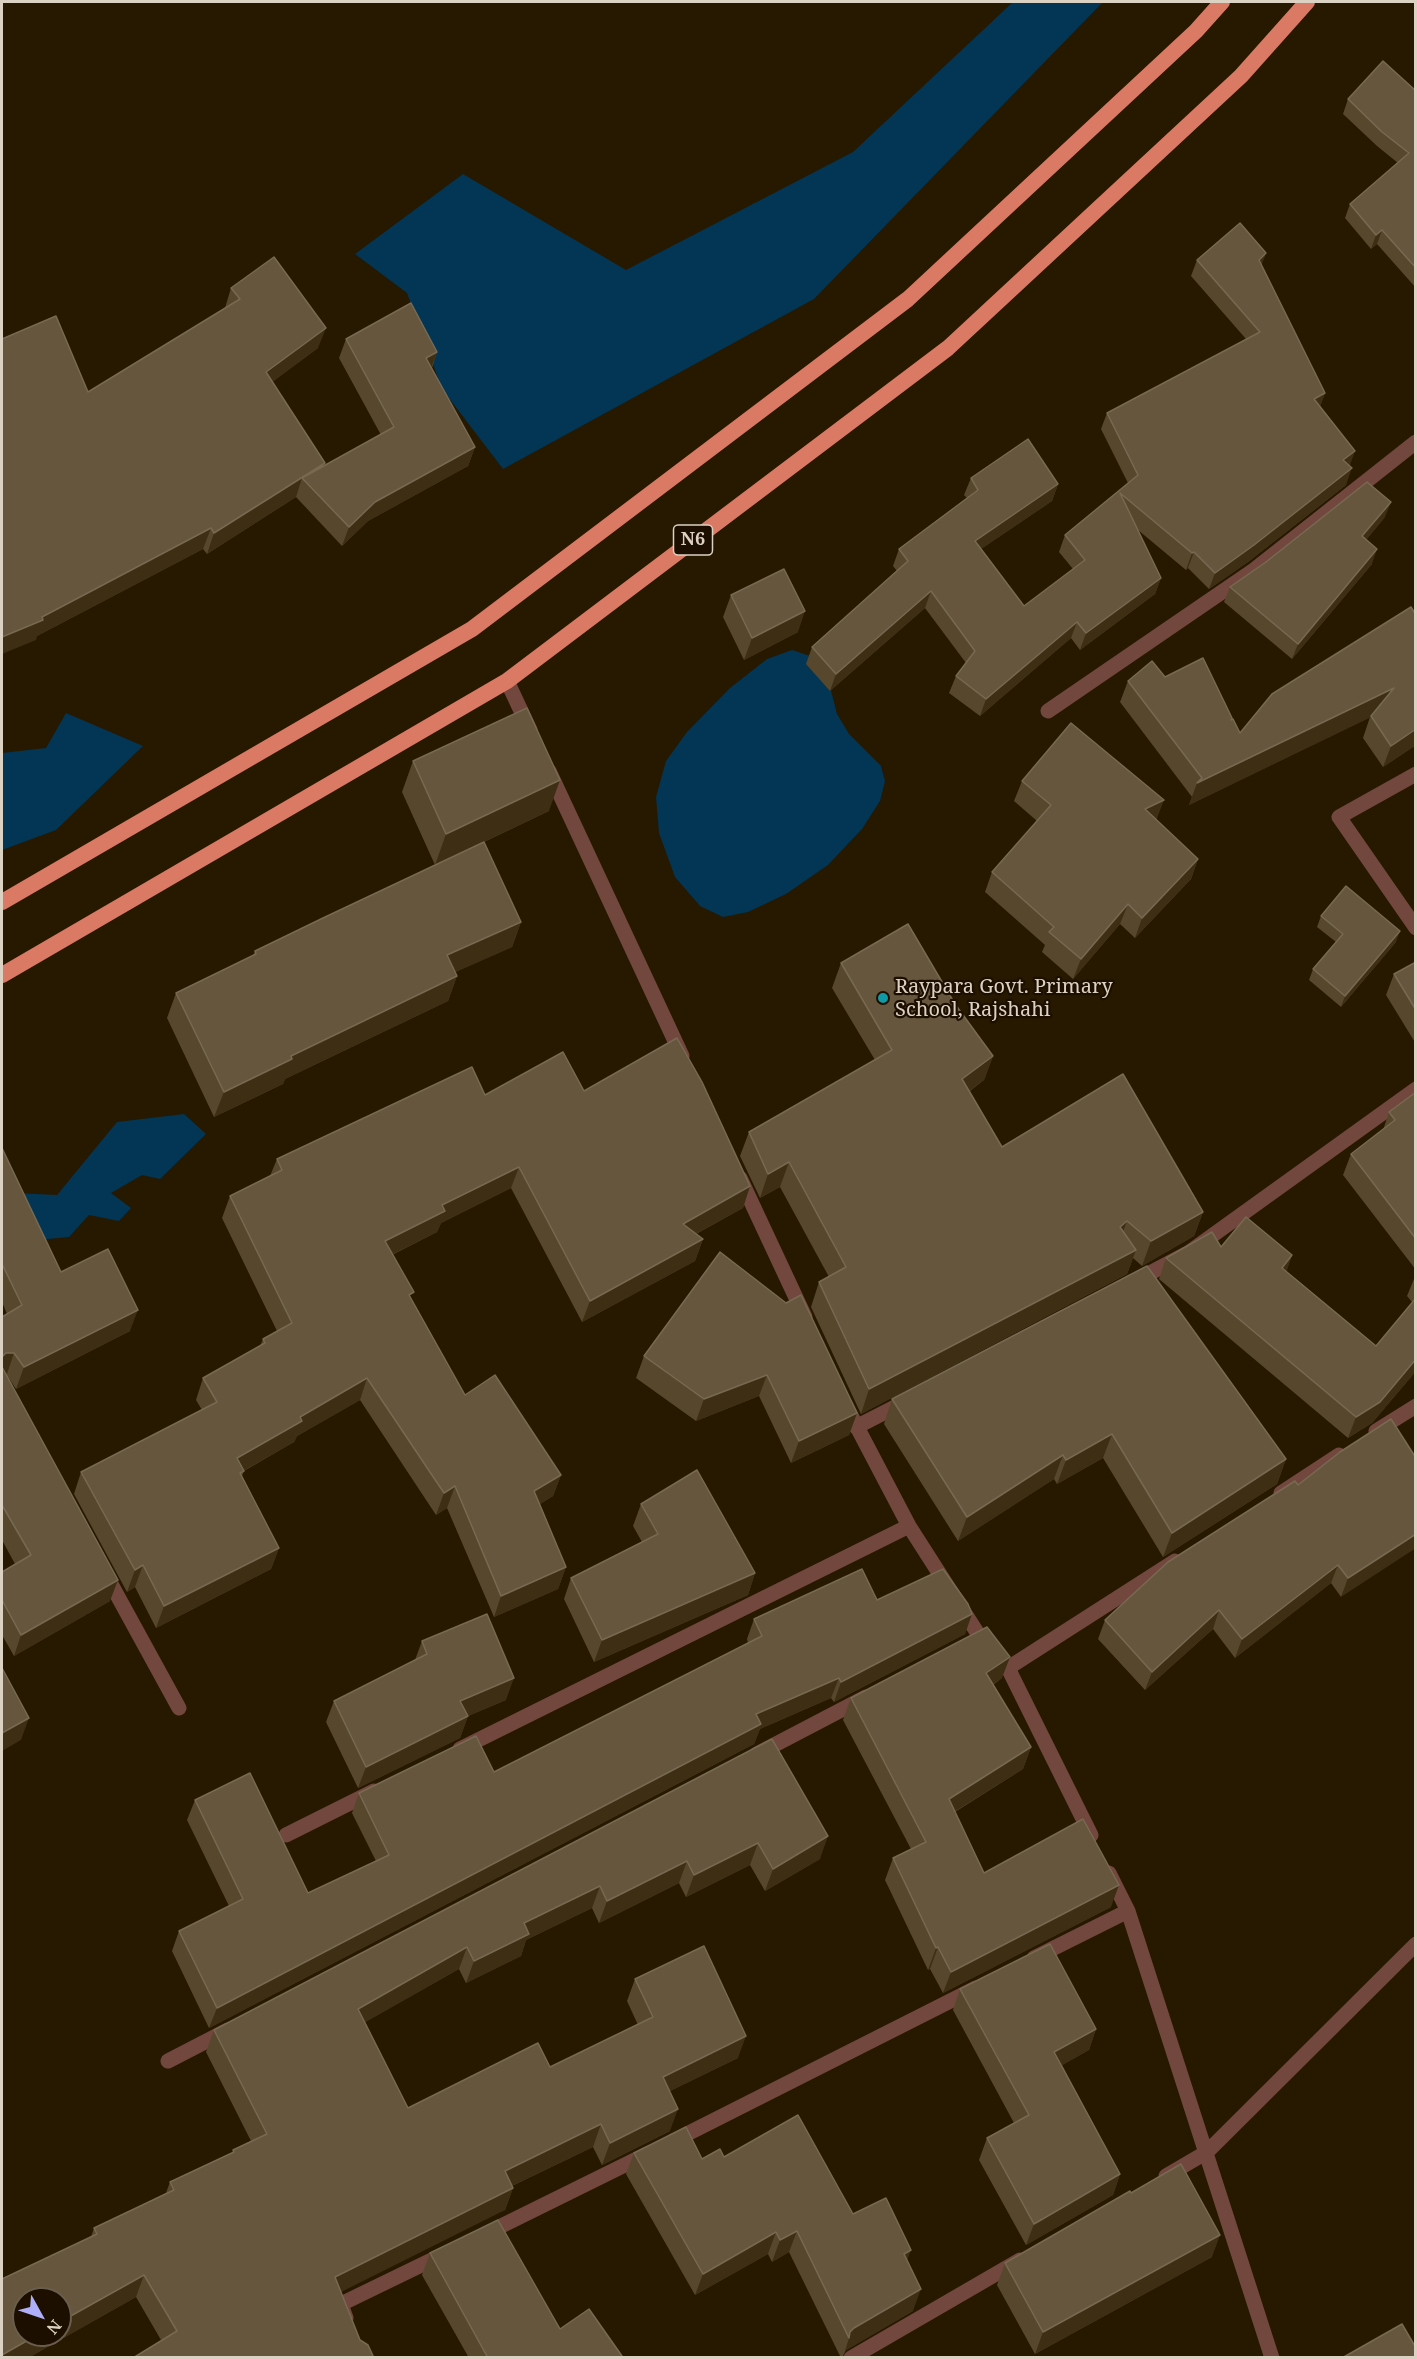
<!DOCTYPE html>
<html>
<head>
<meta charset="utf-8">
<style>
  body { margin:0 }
  #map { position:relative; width:1417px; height:2359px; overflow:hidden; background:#271800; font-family:"Noto Serif",serif }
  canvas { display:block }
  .frame { position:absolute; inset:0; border:3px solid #dcd2c3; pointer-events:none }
  .north { position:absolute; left:12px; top:2287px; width:60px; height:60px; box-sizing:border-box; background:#1d0f00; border:2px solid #695d4e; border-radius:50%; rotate:130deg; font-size:16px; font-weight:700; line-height:24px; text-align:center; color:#dcd2c3 }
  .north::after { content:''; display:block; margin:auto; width:21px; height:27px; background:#afaefa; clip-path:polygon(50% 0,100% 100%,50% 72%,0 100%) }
</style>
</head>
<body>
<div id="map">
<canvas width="1417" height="2359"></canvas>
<div class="frame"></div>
<div class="north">N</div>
</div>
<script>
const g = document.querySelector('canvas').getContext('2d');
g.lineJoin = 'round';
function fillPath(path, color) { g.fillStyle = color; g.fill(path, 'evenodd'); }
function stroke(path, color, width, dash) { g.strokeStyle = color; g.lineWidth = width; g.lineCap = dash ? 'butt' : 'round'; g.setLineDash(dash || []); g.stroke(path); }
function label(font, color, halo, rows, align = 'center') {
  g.font = font + ' "Noto Serif",serif'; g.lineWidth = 4.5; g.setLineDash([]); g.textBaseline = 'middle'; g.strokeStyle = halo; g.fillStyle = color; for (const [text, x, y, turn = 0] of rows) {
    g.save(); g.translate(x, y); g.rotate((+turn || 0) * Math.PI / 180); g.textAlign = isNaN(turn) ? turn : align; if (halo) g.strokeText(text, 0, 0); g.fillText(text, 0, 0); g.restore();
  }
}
const water = new Path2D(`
  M 1013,2 L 1103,2 L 814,299 L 503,469 L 442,389 L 407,293 L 355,254 L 463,174 L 626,270 L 853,152 Z
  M 792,650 L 813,657 L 828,679 L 837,714 L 849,734 L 881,766 L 885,781 L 880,801 L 862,829 L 828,865 L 786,894 L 748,912 L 723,917 L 700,906 L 675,877 L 659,833 L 656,797 L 666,761 L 687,732 L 730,688 L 767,659 Z
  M 66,713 L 143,746 L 56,830 L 2,850 L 2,753 L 46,748 Z
  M 184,1114 L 206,1134 L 160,1179 L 142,1175 L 111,1193 L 131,1208 L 119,1221 L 89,1215 L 69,1237 L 37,1240 L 16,1193 L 57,1195 L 117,1122 Z`);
const minor = new Path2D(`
  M 507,681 L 530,730
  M 1048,711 L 1254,570 L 1416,442
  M 549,771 L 682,1056
  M 1416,774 L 1339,817 L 1416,928
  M 740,1178 L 805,1317
  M 1133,1282 L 1188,1253 L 1416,1089
  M 845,1404 L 909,1526 L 980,1637 L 1008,1668 L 1091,1835
  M 856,1427 L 905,1402
  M 1376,1431 L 1416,1406
  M 1281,1493 L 1339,1455
  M 105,1573 L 179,1708
  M 1008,1668 L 1175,1561
  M 460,1749 L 909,1526
  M 757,1754 L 866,1697
  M 286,1835 L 374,1791
  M 1109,1873 L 1128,1911 L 1272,2358
  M 1034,1958 L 1128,1911
  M 168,2061 L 228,2030
  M 673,2141 L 976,1988
  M 1166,2176 L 1207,2152 L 1416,1944
  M 485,2234 L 649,2153
  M 346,2318 L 341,2304 L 444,2254
  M 851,2358 L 1020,2260`);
const trunk = new Path2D(`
  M 2,902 L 472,629 L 908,299 L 1196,31 L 1222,2
  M 2,975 L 507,681 L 948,348 L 1241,76 L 1307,2`);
const wall = new Path2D(`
  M 1416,91 L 1416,288 L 1377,244 L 1371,249 L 1345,218 L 1350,204 L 1398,163 L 1377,146 L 1343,114 L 1348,99 Z
  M 1266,253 L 1261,265 L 1325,393 L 1320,406 L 1350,466 L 1346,485 L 1248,562 L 1209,589 L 1188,568 L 1186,570 L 1138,530 L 1161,578 L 1155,594 L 1080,650 L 1071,638 L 980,716 L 949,693 L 956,676 L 966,663 L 925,608 L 830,691 L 806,664 L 812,647 L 897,571 L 893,566 L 899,549 L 967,498 L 964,495 L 971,478 L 1058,484 L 1052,501 L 981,549 L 1024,606 L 1073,569 L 1059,552 L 1065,535 L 1128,483 L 1101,429 L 1107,413 L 1246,339 L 1191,276 L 1197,260 Z
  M 231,288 L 318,348 L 272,382 L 325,463 L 324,466 L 381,435 L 339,358 L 346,339 L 437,352 L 432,368 L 475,447 L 468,466 L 368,521 L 342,546 L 296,497 L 207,554 L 203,549 L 37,636 L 36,640 L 88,392 L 225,308 Z
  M 1385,517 L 1366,540 L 1372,564 L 1292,659 L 1224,602 L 1230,587 Z
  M 731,595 L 798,632 L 744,660 L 723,617 Z
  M 1416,615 L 1416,745 L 1383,767 L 1363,738 L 1370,717 L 1189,805 L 1192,797 L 1120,702 L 1128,681 L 1165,677 L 1240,733 Z
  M 413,761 L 549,811 L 484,842 L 521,922 L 512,947 L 455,972 L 457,976 L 448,1001 L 285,1079 L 283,1084 L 214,1117 L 167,1018 L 176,993 L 253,956 L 255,951 L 435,865 L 402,792 Z
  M 1022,781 L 1156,820 L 1198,859 L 1191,879 L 1135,938 L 1120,924 L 1073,979 L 1042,952 L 1045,945 L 985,892 L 992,872 L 1037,821 L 1014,801 Z
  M 1321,916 L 1396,942 L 1341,1007 L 1309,980 L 1313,969 L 1336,942 L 1317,927 Z
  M 1416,962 L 1416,1044 L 1386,995 L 1394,974 Z
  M 841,963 L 955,1004 L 993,1056 L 984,1080 L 970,1091 L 1002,1147 L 1203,1212 L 1194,1236 L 1142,1266 L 1133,1258 L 1127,1274 L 861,1414 L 811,1307 L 819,1282 L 829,1277 L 780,1187 L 760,1198 L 740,1156 L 749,1132 L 875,1060 L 832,988 Z
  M 584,1091 L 750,1186 L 743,1208 L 696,1234 L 703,1239 L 695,1261 L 582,1322 L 511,1188 L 441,1223 L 437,1232 L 392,1255 L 411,1298 L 465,1395 L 561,1475 L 553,1496 L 540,1504 L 566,1567 L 558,1589 L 494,1617 L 447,1508 L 436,1515 L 360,1400 L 297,1436 L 294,1442 L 244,1471 L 242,1476 L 279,1548 L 271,1569 L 156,1628 L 135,1587 L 127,1592 L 74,1494 L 81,1472 L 202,1410 L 196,1400 L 203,1378 L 260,1346 L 263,1339 L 277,1331 L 222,1218 L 230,1196 L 270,1176 L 277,1159 L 485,1095 Z
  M 1416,1092 L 1416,1270 L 1343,1175 L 1351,1154 L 1383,1130 L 1389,1112 Z
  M 2,1148 L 61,1272 L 130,1331 L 16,1389 L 6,1374 L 110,1601 L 14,1656 L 2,1635 L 2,1572 L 15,1564 L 2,1540 L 2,1317 L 7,1314 L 2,1302 Z
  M 1221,1247 L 1292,1255 L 1286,1271 L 1376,1346 L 1412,1302 L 1407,1296 L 1416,1274 L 1416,1371 L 1372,1423 L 1348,1438 L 1159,1279 L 1166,1258 Z
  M 786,1303 L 857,1413 L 849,1435 L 791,1463 L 759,1396 L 696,1421 L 636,1378 L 644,1356 Z
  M 892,1399 L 1286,1459 L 1277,1484 L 1163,1557 L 1103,1458 L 1057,1484 L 1054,1479 L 958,1541 L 884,1424 Z
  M 1416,1458 L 1341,1597 L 1331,1583 L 1235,1658 L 1213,1629 L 1145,1690 L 1098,1639 L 1105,1620 L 1298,1485 Z
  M 641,1504 L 755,1573 L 748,1595 L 594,1662 L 564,1599 L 571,1578 L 642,1542 L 633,1526 Z
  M 877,1600 L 972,1614 L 965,1634 L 834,1702 L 831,1698 L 760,1729 L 754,1744 L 209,2028 L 172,1951 L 179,1931 L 229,1906 L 187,1820 L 195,1800 L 308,1893 L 376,1861 L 352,1813 L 359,1793 L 494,1772 L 748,1643 L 747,1639 L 754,1619 Z
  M 422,1641 L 506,1700 L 468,1716 L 460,1738 L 358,1788 L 326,1722 L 334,1701 L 415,1660 Z
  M 1002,1678 L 993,1685 L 1031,1747 L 1023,1769 L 955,1812 L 984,1873 L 1111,1907 L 943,1993 L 930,1969 L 928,1970 L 885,1880 L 893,1858 L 911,1849 L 843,1720 L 851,1698 Z
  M 772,1739 L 820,1859 L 765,1891 L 750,1865 L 686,1897 L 679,1883 L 599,1923 L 592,1908 L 526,1940 L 521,1956 L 466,1983 L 459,1969 L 365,2022 L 408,2108 L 550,2067 L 638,2025 L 627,2001 L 635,1979 L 738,2058 L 670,2091 L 670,2131 L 602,2165 L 593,2147 L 512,2186 L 513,2188 L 505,2210 L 161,2340 L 136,2297 L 28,2358 L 2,2358 L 91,2237 L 94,2228 L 166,2193 L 170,2182 L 232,2153 L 233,2150 L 251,2141 L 206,2052 L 214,2030 Z
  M 960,1989 L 1096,2029 L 1089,2050 L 1062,2065 L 1120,2174 L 1113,2195 L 1026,2245 L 979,2160 L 987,2138 L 1014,2123 L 953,2010 Z
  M 634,2153 L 702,2159 L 724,2157 L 853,2214 L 907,2260 L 913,2311 L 846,2350 L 842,2358 L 841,2358 L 789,2252 L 772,2262 L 768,2254 L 695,2295 L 626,2174 Z
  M 1131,2193 L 1212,2257 L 1035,2354 L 997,2285 L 1005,2263 Z
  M 430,2253 L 560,2329 L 622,2356 L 622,2358 L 469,2358 L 422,2275 Z`);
const shadedWall = new Path2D(`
  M 1382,230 L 1377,244 L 1371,249 L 1376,235 Z
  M 1266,253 L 1260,270 L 1259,260 Z
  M 326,328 L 318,348 L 259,392 L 266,372 Z
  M 437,352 L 430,371 L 426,358 Z
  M 1325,393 L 1319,410 L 1314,399 Z
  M 475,447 L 468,466 L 368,521 L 342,546 L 349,527 L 375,502 Z
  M 1355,451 L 1349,468 L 1343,460 Z
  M 325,463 L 318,483 L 302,478 L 296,497 L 207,554 L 214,533 Z
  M 1352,468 L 1346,485 L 1248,562 L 1209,589 L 1215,573 Z
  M 1058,484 L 1052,501 L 969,557 L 975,541 Z
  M 1391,502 L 1385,517 L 1356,552 L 1362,536 Z
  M 211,528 L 203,549 L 37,636 L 36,640 L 2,654 L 2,637 L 42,617 Z
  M 1377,549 L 1372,564 L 1292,659 L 1298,644 Z
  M 1194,552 L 1188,568 L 1186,570 L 1192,553 Z
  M 1161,578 L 1155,594 L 1080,650 L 1086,633 Z
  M 931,591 L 925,608 L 830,691 L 836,674 Z
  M 805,611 L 798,632 L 744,660 L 752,638 Z
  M 1077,622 L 1071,638 L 980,716 L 986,699 Z
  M 1394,688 L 1386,710 L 1189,805 L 1197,783 Z
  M 1416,729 L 1416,745 L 1383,767 L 1391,746 Z
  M 560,780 L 549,811 L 435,865 L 446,834 Z
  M 1164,800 L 1156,821 L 1145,809 Z
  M 1198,859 L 1191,879 L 1135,938 L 1142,918 Z
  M 1128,904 L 1120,924 L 1073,979 L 1081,959 Z
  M 521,922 L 512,947 L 438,980 L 447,955 Z
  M 1400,931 L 1396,942 L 1341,1007 L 1345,996 Z
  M 457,976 L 448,1001 L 285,1079 L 283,1084 L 214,1117 L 224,1092 L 291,1056 Z
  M 993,1056 L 984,1080 L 953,1103 L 962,1079 Z
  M 789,1162 L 780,1187 L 760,1198 L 768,1174 Z
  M 519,1167 L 511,1188 L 441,1223 L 437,1232 L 377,1262 L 385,1241 L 442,1205 Z
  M 750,1186 L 743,1208 L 675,1245 L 683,1224 Z
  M 1203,1212 L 1194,1236 L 1142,1266 L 1151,1241 Z
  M 1127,1221 L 1118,1245 L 1120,1227 Z
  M 703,1239 L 695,1261 L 582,1322 L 590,1301 Z
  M 1136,1250 L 1127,1274 L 861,1414 L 869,1389 Z
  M 1292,1255 L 1285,1277 L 1282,1268 Z
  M 138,1310 L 130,1331 L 16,1389 L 24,1367 Z
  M 6,1353 L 14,1353 L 7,1374 L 2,1374 L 2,1357 Z
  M 1416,1359 L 1416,1371 L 1372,1423 L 1348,1438 L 1356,1417 Z
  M 767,1375 L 759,1396 L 696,1421 L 704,1399 Z
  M 367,1378 L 360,1400 L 297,1436 L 294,1442 L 229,1479 L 237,1458 L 300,1417 Z
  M 857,1413 L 849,1435 L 791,1463 L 799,1441 Z
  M 1112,1434 L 1103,1458 L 1057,1484 L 1066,1460 Z
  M 1063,1455 L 1054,1479 L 958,1541 L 967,1517 Z
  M 1286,1459 L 1277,1484 L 1163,1557 L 1172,1533 Z
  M 561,1475 L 553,1496 L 526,1513 L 534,1491 Z
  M 455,1486 L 447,1508 L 436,1515 L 444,1493 Z
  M 1416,1534 L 1416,1548 L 1341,1597 L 1348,1578 Z
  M 279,1548 L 271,1569 L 156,1628 L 164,1606 Z
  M 143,1565 L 135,1587 L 127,1592 L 135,1570 Z
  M 1338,1565 L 1331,1583 L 1235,1658 L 1242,1639 Z
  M 566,1567 L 558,1589 L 494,1617 L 501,1596 Z
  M 755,1573 L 748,1595 L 594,1662 L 602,1640 Z
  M 118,1580 L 110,1601 L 14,1656 L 21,1635 Z
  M 1219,1610 L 1213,1629 L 1145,1690 L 1152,1672 Z
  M 972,1614 L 965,1634 L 834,1702 L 841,1682 Z
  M 1010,1657 L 1002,1678 L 978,1695 L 986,1673 Z
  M 514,1678 L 506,1700 L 468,1716 L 460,1738 L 358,1788 L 366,1767 L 460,1701 Z
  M 839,1678 L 831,1698 L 760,1729 L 754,1744 L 209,2028 L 217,2008 L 756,1714 Z
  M 29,1718 L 21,1740 L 2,1751 L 2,1733 Z
  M 1031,1747 L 1023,1769 L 941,1820 L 949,1799 Z
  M 828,1836 L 820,1859 L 765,1891 L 773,1869 Z
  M 758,1843 L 750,1865 L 686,1897 L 694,1875 Z
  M 687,1861 L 679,1883 L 599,1923 L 607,1901 Z
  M 1119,1885 L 1111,1907 L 943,1993 L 951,1972 Z
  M 600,1886 L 592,1908 L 526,1940 L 521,1956 L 466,1983 L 474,1961 L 524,1923 Z
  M 467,1947 L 459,1969 L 350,2031 L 358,2009 Z
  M 938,1947 L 930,1969 L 928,1970 L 936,1948 Z
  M 1096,2029 L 1089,2050 L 1047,2074 L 1054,2052 Z
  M 746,2036 L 738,2058 L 654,2099 L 663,2077 Z
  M 678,2109 L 670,2131 L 602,2165 L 610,2143 Z
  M 601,2124 L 593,2147 L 497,2193 L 505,2171 Z
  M 1120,2174 L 1113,2195 L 1026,2245 L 1034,2224 Z
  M 513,2188 L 505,2210 L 327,2299 L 335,2277 Z
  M 797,2231 L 789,2252 L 772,2262 L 780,2240 Z
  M 776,2232 L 768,2254 L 695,2295 L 703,2274 Z
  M 1220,2235 L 1212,2257 L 1035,2354 L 1043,2332 Z
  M 911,2250 L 903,2272 L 904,2254 Z
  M 144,2275 L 136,2297 L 28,2358 L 2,2358 L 2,2355 L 37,2335 L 60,2335 L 60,2322 Z
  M 921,2289 L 913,2311 L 845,2351 L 849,2338 L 850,2332 L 854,2328 Z`);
const building = new Path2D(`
  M 1383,61 L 1416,91 L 1416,268 L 1382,230 L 1376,235 L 1350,204 L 1409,153 L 1382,132 L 1348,99 Z
  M 1240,223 L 1266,253 L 1259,260 L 1325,393 L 1314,399 L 1355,451 L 1343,460 L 1352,468 L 1254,545 L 1215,573 L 1194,552 L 1192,553 L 1120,493 L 1161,578 L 1086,633 L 1077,622 L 986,699 L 956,676 L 975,651 L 931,591 L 836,674 L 812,647 L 908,561 L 899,549 L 978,490 L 971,478 L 1028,439 L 1058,484 L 975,541 L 1024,606 L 1085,560 L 1065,535 L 1138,475 L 1107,413 L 1260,332 L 1197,260 Z
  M 274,257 L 326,328 L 266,372 L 325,463 L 214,533 L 211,528 L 42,617 L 43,620 L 2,637 L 2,339 L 56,316 L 88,392 L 240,299 L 231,288 Z
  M 411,303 L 437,352 L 426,358 L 475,447 L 375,502 L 349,527 L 302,478 L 394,427 L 346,339 Z
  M 1367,482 L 1391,502 L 1362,536 L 1377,549 L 1298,644 L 1230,587 L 1266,562 Z
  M 784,569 L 805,611 L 752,638 L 731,595 Z
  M 1411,607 L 1416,615 L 1416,729 L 1391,746 L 1371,716 L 1394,688 L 1197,783 L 1202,778 L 1128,681 L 1152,661 L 1165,677 L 1203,658 L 1232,718 L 1231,720 L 1233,719 L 1240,733 L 1272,694 Z
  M 527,708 L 560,780 L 446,834 L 413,761 Z
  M 1071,723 L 1164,800 L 1145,809 L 1198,859 L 1142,918 L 1128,904 L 1081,959 L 1049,932 L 1054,927 L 992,872 L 1051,805 L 1022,781 Z
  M 484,842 L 521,922 L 447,955 L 457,976 L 291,1056 L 292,1059 L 224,1092 L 176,993 L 256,954 L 255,951 L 323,918 Z
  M 1346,886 L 1400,931 L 1345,996 L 1313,969 L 1343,934 L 1321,916 Z
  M 908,924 L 955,1004 L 993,1056 L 962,1079 L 1002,1147 L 1123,1074 L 1203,1212 L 1151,1241 L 1127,1221 L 1120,1227 L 1136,1250 L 869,1389 L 819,1282 L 846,1267 L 789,1162 L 768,1174 L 749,1132 L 892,1050 L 841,963 Z
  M 1416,962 L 1416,1010 L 1394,974 Z
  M 677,1038 L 702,1082 L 750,1186 L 683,1224 L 703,1239 L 590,1301 L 519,1167 L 442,1205 L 445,1211 L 385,1241 L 414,1292 L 409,1295 L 465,1395 L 495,1375 L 561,1475 L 534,1491 L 566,1567 L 501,1596 L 455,1486 L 444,1493 L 367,1378 L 300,1417 L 302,1421 L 237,1458 L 244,1471 L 240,1473 L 279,1548 L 164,1606 L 143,1565 L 135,1570 L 81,1472 L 217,1402 L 203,1378 L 265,1343 L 263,1339 L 292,1323 L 230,1196 L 282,1170 L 277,1159 L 472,1067 L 485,1095 L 563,1052 L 584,1091 Z
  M 1416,1092 L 1416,1239 L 1351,1154 L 1395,1120 L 1389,1112 Z
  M 2,1148 L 61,1272 L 108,1249 L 138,1310 L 24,1367 L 14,1353 L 6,1353 L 2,1357 L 2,1317 L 22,1305 L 2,1264 Z
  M 1246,1217 L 1292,1255 L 1282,1268 L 1376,1346 L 1416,1298 L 1416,1359 L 1380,1402 L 1356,1417 L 1166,1258 L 1212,1232 L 1221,1247 Z
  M 720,1252 L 786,1303 L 801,1295 L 857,1413 L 799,1441 L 767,1375 L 704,1399 L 644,1356 Z
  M 1147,1266 L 1286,1459 L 1172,1533 L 1112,1434 L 1066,1460 L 1063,1455 L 967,1517 L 892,1399 Z
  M 2,1367 L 118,1580 L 21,1635 L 2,1600 L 2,1572 L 31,1555 L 2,1505 Z
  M 1391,1419 L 1416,1458 L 1416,1534 L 1348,1578 L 1338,1565 L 1242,1639 L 1219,1610 L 1152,1672 L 1105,1620 L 1168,1562 L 1295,1481 L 1298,1485 L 1340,1452 Z
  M 697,1470 L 755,1573 L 602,1640 L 571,1578 L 658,1534 L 641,1504 Z
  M 862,1569 L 877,1600 L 943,1569 L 968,1604 L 972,1614 L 841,1682 L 839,1678 L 756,1714 L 761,1724 L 217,2008 L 179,1931 L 243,1899 L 195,1800 L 250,1773 L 308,1893 L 389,1855 L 359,1793 L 476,1736 L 494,1772 L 762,1636 L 754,1619 Z
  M 487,1614 L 514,1678 L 460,1701 L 468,1716 L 366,1767 L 334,1701 L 427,1654 L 422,1641 Z
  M 987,1627 L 1010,1657 L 986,1673 L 1031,1747 L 949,1799 L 984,1873 L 1083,1819 L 1119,1885 L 951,1972 L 938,1947 L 936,1948 L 893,1858 L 926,1842 L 851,1698 Z
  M 2,1668 L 29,1718 L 2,1733 Z
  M 772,1739 L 828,1836 L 773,1869 L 758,1843 L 694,1875 L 687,1861 L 607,1901 L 600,1886 L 524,1923 L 529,1934 L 474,1961 L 467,1947 L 358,2009 L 408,2108 L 538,2043 L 550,2067 L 653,2017 L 635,1979 L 704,1946 L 746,2036 L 663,2077 L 678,2109 L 610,2143 L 601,2124 L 505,2171 L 513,2188 L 335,2277 L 360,2340 L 368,2345 L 374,2358 L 133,2358 L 177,2331 L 144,2275 L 60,2322 L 60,2299 L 24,2299 L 24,2335 L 37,2335 L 2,2355 L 2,2279 L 97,2234 L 94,2228 L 174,2190 L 170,2182 L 234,2152 L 233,2150 L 267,2134 L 214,2030 Z
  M 1050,1944 L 1096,2029 L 1054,2052 L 1120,2174 L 1034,2224 L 987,2138 L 1029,2115 L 960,1989 Z
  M 798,2115 L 853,2214 L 886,2198 L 911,2250 L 904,2254 L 921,2289 L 854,2328 L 850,2332 L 849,2338 L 797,2231 L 780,2240 L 776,2232 L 703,2274 L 634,2153 L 686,2127 L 702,2159 L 720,2149 L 724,2157 Z
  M 1181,2164 L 1220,2235 L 1043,2332 L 1005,2263 L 1130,2191 L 1131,2193 Z
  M 498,2220 L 560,2329 L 589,2309 L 622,2356 L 621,2358 L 488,2358 L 430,2253 Z
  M 1402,2324 L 1416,2348 L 1416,2358 L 1342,2358 Z`);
const markers = [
  [883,998,6,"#0f9aa8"]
];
const shields = [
  [693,540,39]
];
const shieldNames = [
  ["N6",693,540]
];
const poiNames = [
  ["Raypara Govt. Primary",895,987],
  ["School, Rajshahi",895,1010]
];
fillPath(water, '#023654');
stroke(minor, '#72473e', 15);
stroke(trunk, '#da7a65', 16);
fillPath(wall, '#57472d');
fillPath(shadedWall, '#3e2e14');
fillPath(building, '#65563d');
stroke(building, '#786a52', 1.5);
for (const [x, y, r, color] of markers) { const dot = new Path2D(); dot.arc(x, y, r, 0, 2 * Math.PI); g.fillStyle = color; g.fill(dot); stroke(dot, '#1d0f00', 2); }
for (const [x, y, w] of shields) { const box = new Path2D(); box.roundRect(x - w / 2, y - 15, w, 30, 4.5); g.fillStyle = '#1d0f00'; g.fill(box); stroke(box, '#dcd2c3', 1.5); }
label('bold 18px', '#dcd2c3', null, shieldNames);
label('20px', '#dcd2c3', '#1d0f00', poiNames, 'left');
</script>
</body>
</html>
